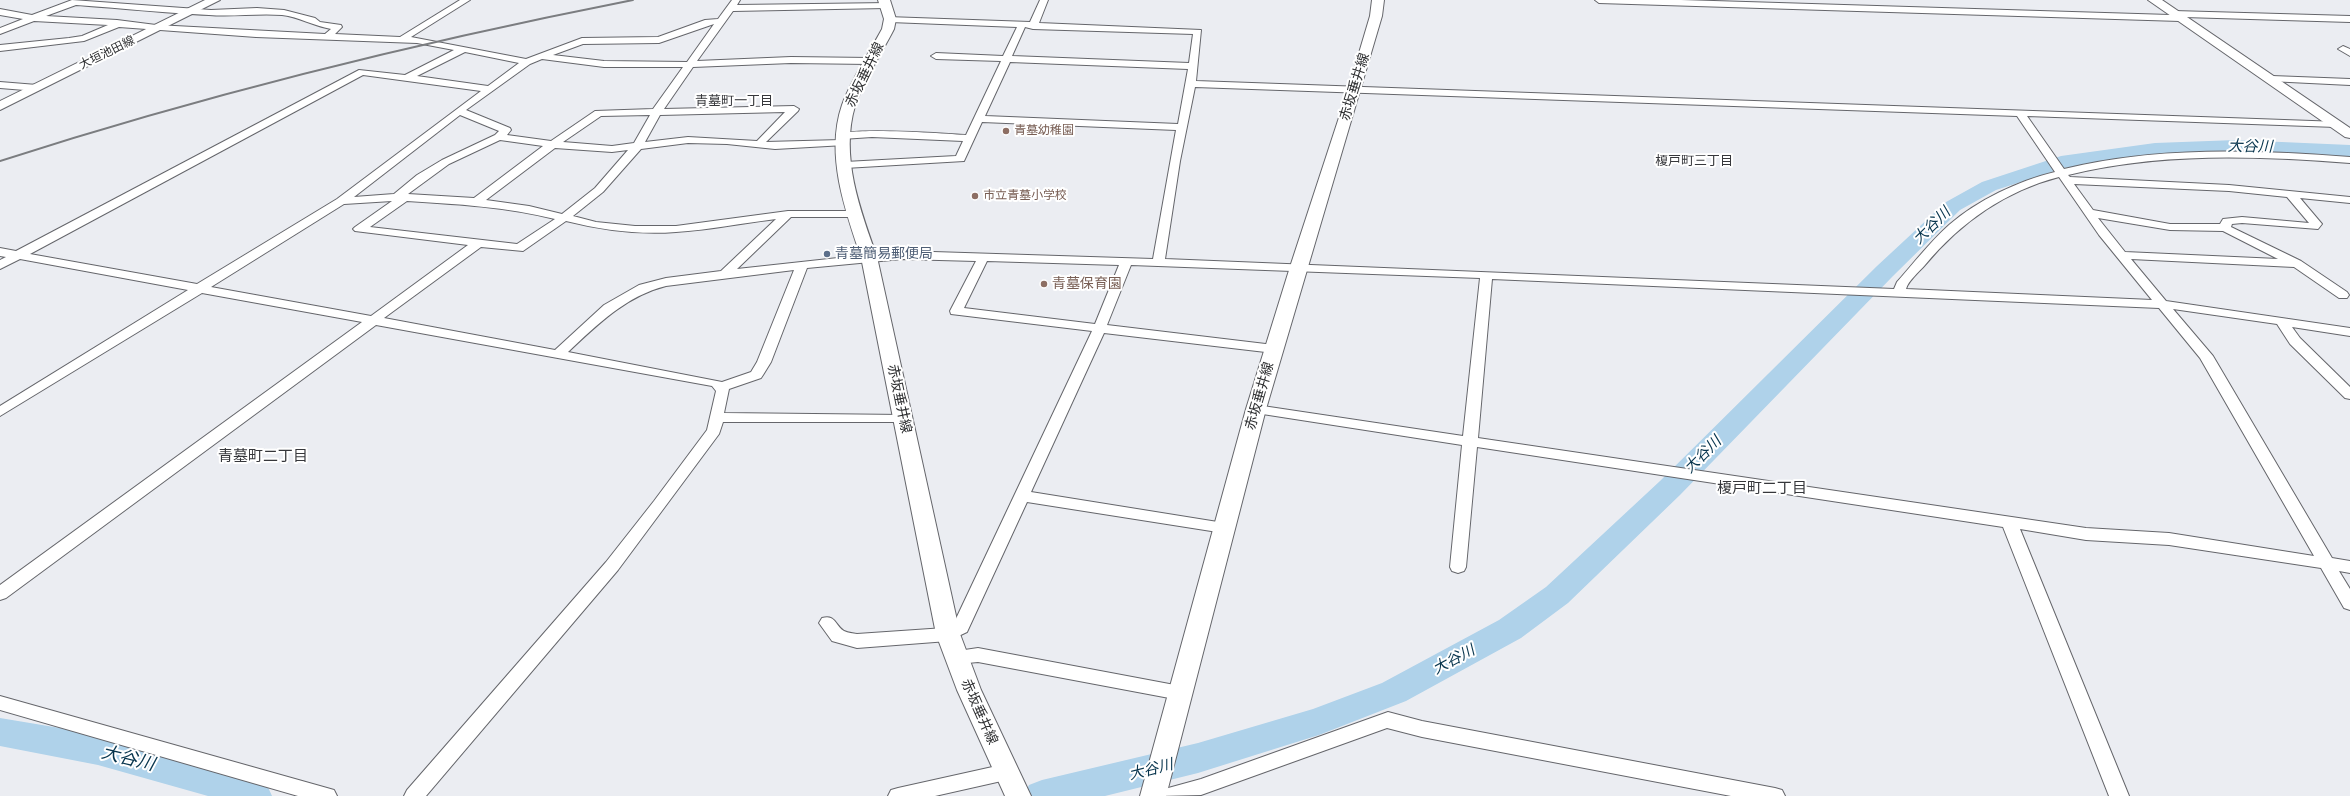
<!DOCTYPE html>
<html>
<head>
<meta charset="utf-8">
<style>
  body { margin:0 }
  canvas { display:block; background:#ebedf2 }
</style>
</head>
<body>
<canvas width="2350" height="796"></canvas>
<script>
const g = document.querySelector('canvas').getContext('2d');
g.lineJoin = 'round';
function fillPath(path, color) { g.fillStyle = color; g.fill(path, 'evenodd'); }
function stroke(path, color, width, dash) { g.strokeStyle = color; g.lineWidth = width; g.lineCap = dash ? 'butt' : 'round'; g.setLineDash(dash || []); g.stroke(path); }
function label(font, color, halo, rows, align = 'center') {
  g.font = font + ' "Fira Sans","Noto Sans JP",sans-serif'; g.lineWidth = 4; g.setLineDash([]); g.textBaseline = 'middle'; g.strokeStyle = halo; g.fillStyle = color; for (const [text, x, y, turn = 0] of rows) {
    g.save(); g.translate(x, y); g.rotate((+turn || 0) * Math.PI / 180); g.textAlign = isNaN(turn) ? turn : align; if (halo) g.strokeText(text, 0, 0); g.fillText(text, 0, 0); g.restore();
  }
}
const river = new Path2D(`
  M 2236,140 L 2350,145 L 2350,157 L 2236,152 L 2155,155 L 2064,168 L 1996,190 L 1960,210 L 1893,276 L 1680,495 L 1568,603 L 1521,638 L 1406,701 L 1319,735 L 1198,773 L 1105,796 L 1024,796 L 1029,785 L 1042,780 L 1198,743 L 1313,709 L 1382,683 L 1499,620 L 1546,587 L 1660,481 L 1877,266 L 1946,202 L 1982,182 L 2061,156 L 2155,143 Z
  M 0,718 L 66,729 L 120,741 L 188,759 L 267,785 L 272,796 L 208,796 L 98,765 L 0,746 Z`);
const street = new Path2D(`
  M 72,0 L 211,10 L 257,8 L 284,10 L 315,18 L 320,22 L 341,25 L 342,27 L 335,34 L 400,37 L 460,0 L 470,0 L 411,37 L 526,59 L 582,38 L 658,37 L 705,20 L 718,19 L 732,0 L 740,0 L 737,5 L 889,3 L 890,5 L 886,8 L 733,11 L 697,61 L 791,57 L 870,58 L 875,61 L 870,64 L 791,63 L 693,67 L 664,109 L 794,106 L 799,109 L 798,111 L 766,142 L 841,140 L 846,143 L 845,145 L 775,149 L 727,144 L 688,143 L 641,149 L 603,192 L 573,216 L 596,222 L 635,226 L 676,226 L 788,211 L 854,211 L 860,214 L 854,217 L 791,217 L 737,269 L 902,251 L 1153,259 L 1176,130 L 982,122 L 964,161 L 845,168 L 840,165 L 845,162 L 956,156 L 963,141 L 872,137 L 842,139 L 837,136 C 845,126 948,134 966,135 L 1001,61 L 936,59 L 931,56 L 936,53 L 1003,56 L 1017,27 L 890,22 L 886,19 L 887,17 L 1030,22 L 1040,0 L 1048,0 L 1039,23 L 1201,30 L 1196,81 L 2340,122 L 2340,126 L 2336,127 L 2027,116 L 2064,169 C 2158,146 2254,150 2350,157 L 2350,163 C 2256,156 2161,152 2068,175 L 2070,177 L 2229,185 L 2350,197 L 2350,203 L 2300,198 L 2322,224 L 2318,229 L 2242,223 L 2232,224 L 2231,227 L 2301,261 L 2347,292 L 2349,295 L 2347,298 L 2339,298 L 2294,267 L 2131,259 L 2166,301 L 2350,328 L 2350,336 L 2292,327 L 2300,338 L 2350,387 L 2350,399 L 2345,398 L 2290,344 L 2277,324 L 2173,309 L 2213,356 L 2332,558 L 2350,561 L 2350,573 L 2339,571 L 2350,589 L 2350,610 L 2344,608 L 2321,568 L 2169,545 L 2086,540 L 2020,529 L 2129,796 L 2109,796 L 2003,527 L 1477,447 L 1466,567 L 1464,571 L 1458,573 L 1452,571 L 1450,567 L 1462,445 L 1256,413 L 1249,409 L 1256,405 L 1463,436 L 1480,278 L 1131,265 L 1107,325 L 1274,345 L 1281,349 L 1274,353 L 1104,333 L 1031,492 L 1224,523 L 1230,524 L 1232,528 L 1230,532 L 1224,533 L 1027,502 L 967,632 L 948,641 L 857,648 L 832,641 L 819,623 L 822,618 C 836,614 835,626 844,631 C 848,633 853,633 857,634 L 945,628 L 954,623 L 1092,331 L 951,314 L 950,311 L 976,261 L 902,259 L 807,268 L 771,362 L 763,375 L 761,378 L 729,389 L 724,413 L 903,415 L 910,419 L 908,422 L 723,422 L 719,434 L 618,570 L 426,796 L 404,796 L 407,790 L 606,562 L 654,501 L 707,430 L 716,391 L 712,386 L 376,325 L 6,598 L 0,600 L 0,585 L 362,322 L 202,293 L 0,416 L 0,406 L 188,290 L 20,259 L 0,269 L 0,260 L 6,257 L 0,256 L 0,248 L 16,251 L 359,70 L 405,75 L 454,50 L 417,43 L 256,37 L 119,27 L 84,41 L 0,51 L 0,45 L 69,38 L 82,36 L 108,25 L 34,21 L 0,34 L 0,28 L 23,19 L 0,15 L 0,9 L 32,15 ZM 76,5 C 120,8 165,13 209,15 C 233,17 257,13 282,15 C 299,17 314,26 331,29 L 325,34 L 156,25 L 117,20 L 46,16 ZM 714,24 L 687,62 L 604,61 L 553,55 L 583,44 L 659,43 ZM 1025,27 L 1033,29 L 1193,34 L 1189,63 L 1012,56 ZM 465,52 L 519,63 L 488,86 L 417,76 ZM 542,59 L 604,67 L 683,67 L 653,109 L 595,111 L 551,141 L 507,135 L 511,130 L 510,128 L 466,110 L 530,64 ZM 1010,62 L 1188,69 L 1178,124 L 985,116 ZM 363,75 L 481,91 L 337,199 L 197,284 L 30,254 ZM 1195,87 L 2017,116 L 2055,172 C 2018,181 1978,200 1949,225 C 1929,243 1914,263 1897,282 L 1894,289 L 1165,259 L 1180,161 ZM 785,112 L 757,141 L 688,137 L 645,142 L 660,115 ZM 460,115 L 499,131 L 495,135 L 442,160 L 417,175 L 394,194 L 354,197 ZM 650,115 L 634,143 L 612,146 L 563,142 L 601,116 ZM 500,140 L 543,146 L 474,198 L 408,194 L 449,164 ZM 555,148 L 612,152 L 628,150 L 595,188 L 562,214 L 529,206 L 486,200 ZM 2059,177 L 2099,235 L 2152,300 L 1906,289 C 1908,281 1919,272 1925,265 C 1960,223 2005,191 2059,177 ZM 2074,184 L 2229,191 L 2287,197 L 2309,223 L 2242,217 L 2223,219 L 2220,224 L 2170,224 L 2093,210 ZM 392,201 L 355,227 L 353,229 L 355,231 L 468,245 L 371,316 L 211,287 L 344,204 ZM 407,201 C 457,204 506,207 555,219 L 517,244 L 370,227 ZM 2098,218 L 2170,230 L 2223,231 L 2278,259 L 2125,252 ZM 776,219 L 721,271 L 666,278 L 639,285 L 604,305 L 555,350 L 384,318 L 481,247 L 523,251 L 566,221 C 602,230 639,235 676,232 C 709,230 743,223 776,219 ZM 987,261 L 1119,265 L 1095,324 L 964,308 ZM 794,270 L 757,362 L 751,372 L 722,382 L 568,352 C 598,324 626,296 666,286 ZM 1492,279 L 2159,308 L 2200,358 L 2314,556 L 2169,533 L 2086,528 L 1478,438 Z
  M 1595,0 L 1681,0 L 2170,15 L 2171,12 L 2174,11 L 2350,16 L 2350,22 L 2184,17 L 2183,20 L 2180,21 L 1599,3 Z
  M 2343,46 L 2350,49 L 2350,56 L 2338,49 Z
  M 2272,76 L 2350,79 L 2350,85 L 2269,81 L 2269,77 Z
  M 0,82 L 37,85 L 42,88 L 37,91 L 0,88 Z
  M 978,648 L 1180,686 L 1186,688 L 1189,693 L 1186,698 L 1180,700 L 978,662 L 957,664 L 951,662 L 948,657 L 951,652 Z
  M 0,696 L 327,788 L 334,790 L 337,796 L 298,796 L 0,710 Z
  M 1388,712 L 1422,721 L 1775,788 L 1782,790 L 1785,796 L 1731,796 L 1422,737 L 1387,728 L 1201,795 L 1158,796 L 1161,790 L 1201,779 Z
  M 1006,764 L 1013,766 L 1016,772 L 1013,778 L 1006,780 L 935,796 L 888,796 L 891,790 L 898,788 Z`);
const secondary = new Path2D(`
  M 205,0 L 220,0 L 0,110 L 0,101 Z
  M 878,0 L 890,0 L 896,19 L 894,29 C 883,51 862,83 855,106 C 840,156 860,210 877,257 L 960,634 L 981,690 L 1031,796 L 1005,796 L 957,690 L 936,634 L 861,257 C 845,210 825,154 842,105 C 851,80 869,53 882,29 L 884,19 Z
  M 1372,0 L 1384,0 L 1382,16 L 1266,409 L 1166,796 L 1140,796 L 1246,409 L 1290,267 L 1348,90 L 1370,16 Z
  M 2148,0 L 2162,0 L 2350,128 L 2350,138 L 2345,137 Z`);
const rail = new Path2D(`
  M 0,161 C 208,94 419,42 633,0`);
const markers = [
  [1006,131,4,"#8d6e63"],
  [975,196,4,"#8d6e63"],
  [827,254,4,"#5c6f8a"],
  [1044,284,4,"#8d6e63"]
];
const farStreetnames = [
  ["大垣池田線",107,53,-26]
];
const farEducationnames = [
  ["青墓幼稚園",1014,131],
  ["市立青墓小学校",983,196]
];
const farNeighbourhoodnames = [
  ["青墓町一丁目",734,101],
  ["榎戸町三丁目",1694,161]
];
const streetNames = [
  ["赤坂垂井線",865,75,-64],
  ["赤坂垂井線",1355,87,-73],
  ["赤坂垂井線",1260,396,-74],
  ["赤坂垂井線",899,399,78],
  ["赤坂垂井線",979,712,66]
];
const serviceNames = [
  ["青墓簡易郵便局",835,254]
];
const educationNames = [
  ["青墓保育園",1052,284]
];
const waterNames = [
  ["大谷川",2250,147,1],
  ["大谷川",1932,226,-44],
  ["大谷川",1703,455,-45],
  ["大谷川",1454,660,-28],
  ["大谷川",1151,770,-14]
];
const neighbourhoodNames = [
  ["青墓町二丁目",263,457],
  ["榎戸町二丁目",1762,489]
];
const nearWaternames = [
  ["大谷川",128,759,14]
];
fillPath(river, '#afd2ea');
stroke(street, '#65666b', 2);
stroke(secondary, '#65666b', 2);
fillPath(street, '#fff');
fillPath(secondary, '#fff');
stroke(rail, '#7b7d80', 2);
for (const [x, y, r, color] of markers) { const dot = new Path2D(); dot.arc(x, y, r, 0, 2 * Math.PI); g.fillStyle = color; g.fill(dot); stroke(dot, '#fff', 1.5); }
label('12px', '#2f3032', '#fff', farStreetnames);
label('12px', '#785e54', '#fff', farEducationnames, 'left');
label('13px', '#36373b', '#fff', farNeighbourhoodnames);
label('14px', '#2f3032', '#fff', streetNames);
label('14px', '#4e5e75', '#fff', serviceNames, 'left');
label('14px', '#785e54', '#fff', educationNames, 'left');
label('italic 15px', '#06344d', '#fff', waterNames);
label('15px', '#36373b', '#fff', neighbourhoodNames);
label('italic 18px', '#06344d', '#fff', nearWaternames);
</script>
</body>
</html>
